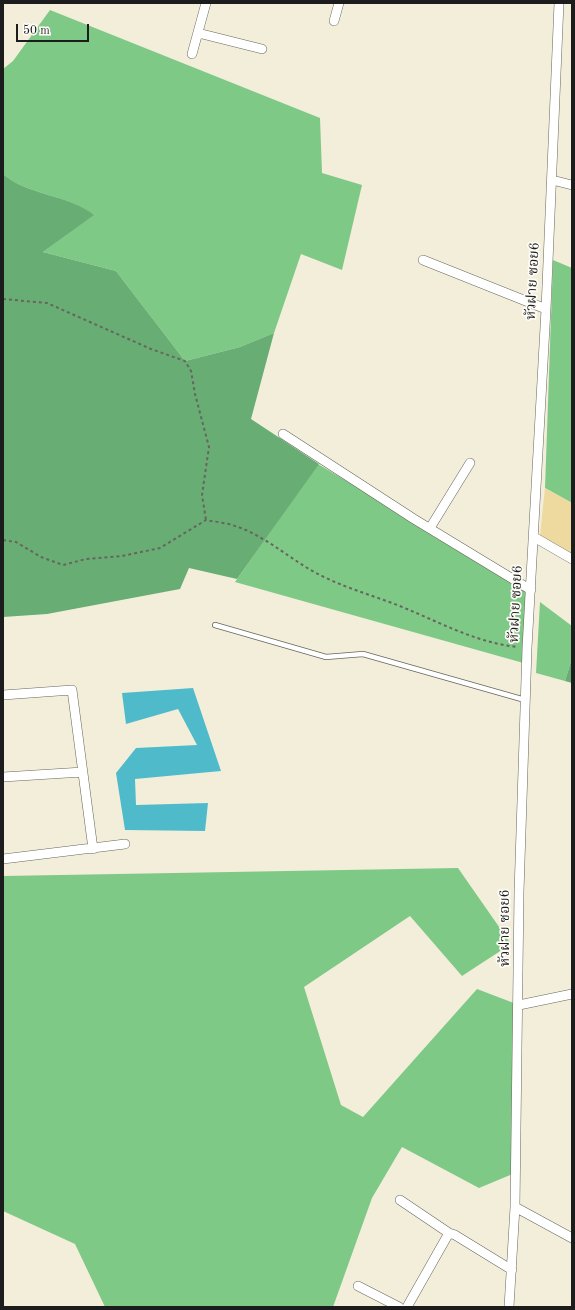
<!DOCTYPE html>
<html>
<head>
<meta charset="utf-8">
<style>
  body { margin:0 }
  #map { position:relative; width:575px; height:1310px; overflow:hidden; background:#f3eeda; font-family:"Old Standard TT",serif }
  canvas { display:block }
  .frame { position:absolute; inset:0; border:4px solid #1c1c1c; pointer-events:none }
  .scale { position:absolute; left:16px; top:24px; width:73px; height:18px; box-sizing:border-box; border:2px solid #1c1c1c; border-top:0; padding-left:5px; font-size:12px; line-height:14px; white-space:nowrap; color:#1c1c1c; -webkit-text-stroke:3px #fdfcf7; paint-order:stroke }
</style>
</head>
<body>
<div id="map">
<canvas width="575" height="1310"></canvas>
<div class="frame"></div>
<div class="scale">50 m</div>
</div>
<script>
const g = document.querySelector('canvas').getContext('2d');
g.lineJoin = 'round';
function fillPath(path, color) { g.fillStyle = color; g.fill(path, 'evenodd'); }
function stroke(path, color, width, dash) { g.strokeStyle = color; g.lineWidth = width; g.lineCap = dash ? 'butt' : 'round'; g.setLineDash(dash || []); g.stroke(path); }
function label(font, color, halo, rows, align = 'center') {
  g.font = font + ' "Old Standard TT","Noto Serif Thai",serif'; g.lineWidth = 3.5; g.setLineDash([]); g.textBaseline = 'middle'; g.strokeStyle = halo; g.fillStyle = color; for (const [text, x, y, turn = 0] of rows) {
    g.save(); g.translate(x, y); g.rotate((+turn || 0) * Math.PI / 180); g.textAlign = isNaN(turn) ? turn : align; if (halo) g.strokeText(text, 0, 0); g.fillText(text, 0, 0); g.restore();
  }
}
const green = new Path2D(`
  M 50,10 L 320,118 L 322,173 L 362,185 L 342,270 L 301,254 L 274,333 L 240,347 L 185,361 L 116,271 L 43,252 L 93,215 C 67,194 29,196 3,174 L 3,69 L 13,61 Z
  M 553,260 L 572,268 L 572,503 L 545,488 Z
  M 318,464 L 531,590 L 527,664 L 235,582 Z
  M 540,602 L 572,626 L 572,658 L 565,681 L 536,673 Z
  M 458,868 L 511,944 L 462,976 L 410,916 L 304,987 L 341,1105 L 363,1117 L 477,989 L 519,1005 L 515,1173 L 479,1188 L 402,1147 L 372,1198 L 333,1307 L 105,1307 L 75,1244 L 3,1211 L 3,876 Z`);
const forest = new Path2D(`
  M 3,174 C 29,196 67,194 94,215 L 43,252 L 116,271 L 185,361 L 240,347 L 274,333 L 251,419 L 319,464 L 237,579 L 189,568 L 180,589 L 47,614 L 3,617 Z
  M 572,658 L 572,683 L 565,681 Z`);
const sand = new Path2D(`
  M 545,488 L 572,503 L 572,554 L 540,536 Z`);
const water = new Path2D(`
  M 193,688 L 221,771 L 135,779 L 136,805 L 208,803 L 205,831 L 125,830 L 116,773 L 136,748 L 197,745 L 178,709 L 126,724 L 122,693 Z`);
const path = new Path2D(`
  M 3,299 L 47,303 L 151,349 L 185,361 L 191,371 L 195,394 L 209,447 L 202,495 L 206,520
  M 3,540 L 16,542 L 41,557 L 63,565 L 86,559 L 122,556 L 160,548 L 206,520 C 216,522 228,523 238,527 C 269,538 293,562 322,576 C 350,590 379,597 407,609 C 443,624 478,643 518,647`);
const lane = new Path2D(`
  M 215,625 L 326,657 L 363,654 L 525,700`);
const street = new Path2D(`
  M 334,21 L 339,3
  M 198,33 L 262,49
  M 192,54 L 206,3
  M 552,180 L 572,185
  M 423,260 L 546,309
  M 283,434 L 414,519 L 531,590
  M 430,528 L 470,463
  M 534,537 L 572,559
  M 3,695 L 72,690 L 93,849
  M 3,777 L 83,772
  M 3,859 L 125,844
  M 519,1005 L 572,994
  M 400,1200 L 449,1233 L 455,1235 L 512,1270
  M 515,1207 L 572,1238
  M 358,1286 L 399,1307
  M 407,1307 L 449,1233
  M 509,1307 L 515,1207 L 519,892 L 527,648 L 546,309 L 559,3`);
const streetNames = [
  ["หัวฝาย ซอย6",533,281,-87],
  ["หัวฝาย ซอย6",516,604,-87],
  ["หัวฝาย ซอย6",505,928,-90]
];
fillPath(green, '#7fc987');
fillPath(forest, '#67ad74');
fillPath(sand, '#eeda9e');
fillPath(water, '#4fbbca');
stroke(lane, '#67665e', 6);
stroke(street, '#67665e', 10);
stroke(path, '#67665e', 2, [3, 3]);
stroke(lane, '#fff', 4.5);
stroke(street, '#fff', 9);
label('14px', '#1c1c1c', '#fdfcf7', streetNames);
</script>
</body>
</html>
